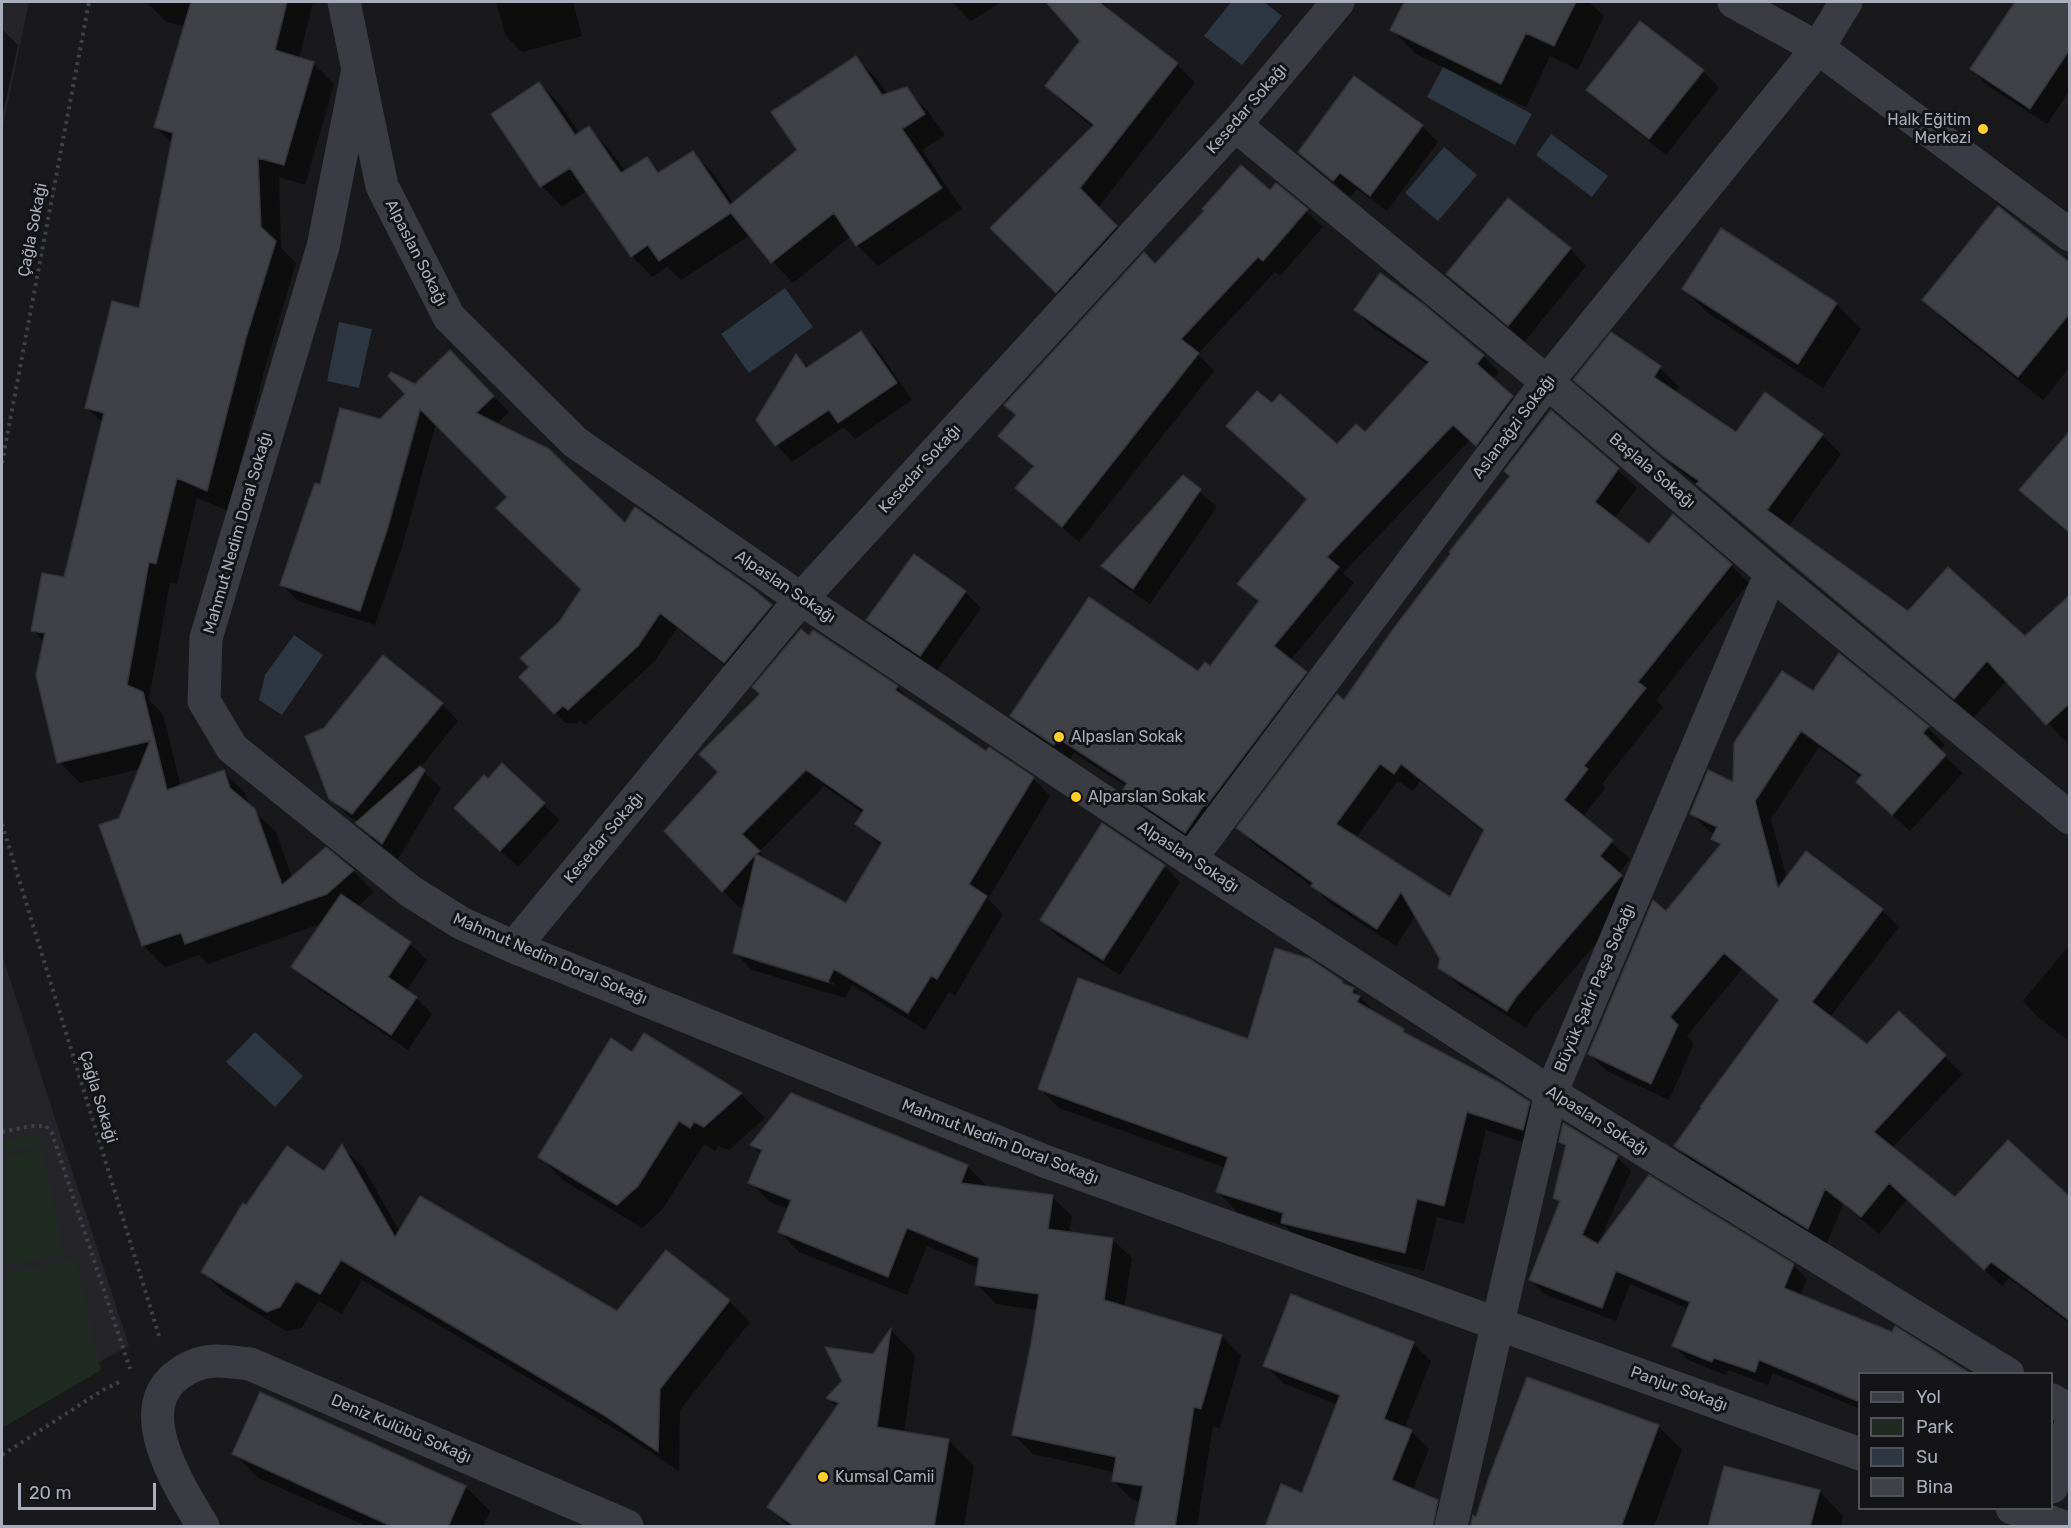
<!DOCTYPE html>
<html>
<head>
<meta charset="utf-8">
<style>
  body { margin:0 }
  #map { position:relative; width:2071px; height:1528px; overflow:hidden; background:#19191b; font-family:Rubik,sans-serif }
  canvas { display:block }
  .frame { position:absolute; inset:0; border:3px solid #aaaebc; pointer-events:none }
  .legend { position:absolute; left:1858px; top:1372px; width:195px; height:138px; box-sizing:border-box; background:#141416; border:2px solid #505258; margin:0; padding:8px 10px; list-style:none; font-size:18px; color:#aaaebc }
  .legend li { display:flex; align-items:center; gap:12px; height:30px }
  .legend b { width:30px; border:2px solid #505258 }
  .scale { position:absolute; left:18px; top:1483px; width:138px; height:27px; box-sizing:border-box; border:3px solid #aaaebc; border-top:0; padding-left:8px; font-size:18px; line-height:21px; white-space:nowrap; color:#aaaebc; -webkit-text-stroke:4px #141416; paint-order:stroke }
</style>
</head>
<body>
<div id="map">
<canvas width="2071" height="1528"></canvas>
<div class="frame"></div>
<ul class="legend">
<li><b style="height:8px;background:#3b3c43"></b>Yol</li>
<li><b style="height:16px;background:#202a22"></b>Park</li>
<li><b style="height:16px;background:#2d3641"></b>Su</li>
<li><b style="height:16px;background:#404146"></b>Bina</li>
</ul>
<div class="scale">20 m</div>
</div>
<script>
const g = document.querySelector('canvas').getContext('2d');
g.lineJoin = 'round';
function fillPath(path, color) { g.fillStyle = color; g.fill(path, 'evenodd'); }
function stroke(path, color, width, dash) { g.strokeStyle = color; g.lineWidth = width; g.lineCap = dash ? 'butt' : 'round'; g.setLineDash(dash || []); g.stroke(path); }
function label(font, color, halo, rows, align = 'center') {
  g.font = font + ' Rubik,sans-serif'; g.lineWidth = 6; g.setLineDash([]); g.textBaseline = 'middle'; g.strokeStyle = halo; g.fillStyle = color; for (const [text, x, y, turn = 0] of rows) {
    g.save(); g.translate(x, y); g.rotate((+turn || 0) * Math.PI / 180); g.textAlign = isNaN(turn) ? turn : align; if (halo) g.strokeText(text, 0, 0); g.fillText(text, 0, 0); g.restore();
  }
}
const built = new Path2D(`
  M 2,2 L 29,2 L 2,130 Z
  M 2,955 L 129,1346 L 2,1414 Z`);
const green = new Path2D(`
  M 38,1134 L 43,1145 L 2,1153 L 2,1141 Z
  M 43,1149 L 64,1254 L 2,1266 L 2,1158 Z
  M 75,1258 L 101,1370 L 2,1428 L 2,1274 Z`);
const water = new Path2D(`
  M 1231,2 L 1264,2 L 1282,16 L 1242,65 L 1204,36 Z
  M 1443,67 L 1532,114 L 1515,145 L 1427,97 Z
  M 1551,134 L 1608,176 L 1592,197 L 1536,155 Z
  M 1444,147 L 1477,175 L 1438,221 L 1405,193 Z
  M 785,288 L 813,327 L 749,373 L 721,334 Z
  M 339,322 L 372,329 L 359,388 L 327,381 Z
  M 294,635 L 323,655 L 282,715 L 259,700 L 265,675 Z
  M 255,1032 L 303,1076 L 275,1107 L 226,1062 Z`);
const shadow = new Path2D(`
  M 146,2 L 313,2 L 299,59 L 313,63 L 334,84 L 305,185 L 279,177 L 281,248 L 296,263 L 267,360 L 228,511 L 197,498 L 177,584 L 170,582 L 149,700 L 163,714 L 181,787 L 224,772 L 245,793 L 249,806 L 276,832 L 292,878 L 326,849 L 353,871 L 374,892 L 357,907 L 410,944 L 427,960 L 406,991 L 416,998 L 432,1014 L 408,1050 L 310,983 L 293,966 L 323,923 L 208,964 L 199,955 L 165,967 L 144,946 L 101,826 L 120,819 L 140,769 L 80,783 L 59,762 L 44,642 L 33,630 L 66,579 L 103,423 L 87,408 L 140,310 L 172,144 L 156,127 L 185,27 L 167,22 Z
  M 496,2 L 573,2 L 582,36 L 522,52 L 506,36 Z
  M 952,2 L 1001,2 L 971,21 Z
  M 1048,2 L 1103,2 L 1117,17 L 1177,64 L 1195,83 L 1098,208 L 1135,245 L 1075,310 L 992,228 L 1094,128 L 1065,105 L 1047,86 L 1082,41 Z
  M 1406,2 L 1589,2 L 1604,16 L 1578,70 L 1550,56 L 1526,107 L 1416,54 L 1392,30 Z
  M 2016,2 L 2070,2 L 2070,90 L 2047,124 L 1988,86 L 1972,69 Z
  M 1641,23 L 1703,71 L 1719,88 L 1666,155 L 1605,106 L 1588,90 Z
  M 2,29 L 18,45 L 2,118 Z
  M 855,57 L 876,78 L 888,95 L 906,89 L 927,110 L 945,135 L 922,150 L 962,209 L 878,266 L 857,245 L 851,236 L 793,283 L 773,262 L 750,235 L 681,280 L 667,267 L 652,277 L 632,256 L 587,191 L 562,207 L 542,186 L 494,115 L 539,84 L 560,104 L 580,134 L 589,128 L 609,149 L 626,172 L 647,159 L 661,173 L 692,153 L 713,173 L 734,204 L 799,150 Z
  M 1422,126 L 1438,142 L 1387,211 L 1357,189 L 1350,197 L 1300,152 Z
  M 1276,185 L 1323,227 L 1280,276 L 1275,272 L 1198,354 L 1214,371 L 1079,542 L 1017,488 L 1035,467 L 1000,436 L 1017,416 L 1006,405 L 1271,192 Z
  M 1722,231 L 1836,304 L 1861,329 L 1823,388 L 1708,313 L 1684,289 Z
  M 1570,249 L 1586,266 L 1525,341 L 1464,291 L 1448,274 Z
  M 2070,265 L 2070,367 L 2043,400 L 1948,324 L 1924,300 Z
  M 1421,305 L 1483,356 L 1499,372 L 1493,380 L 1528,413 L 1493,460 L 1470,440 L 1343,573 L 1354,583 L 1290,661 L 1322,688 L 1202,848 L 1140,807 L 1124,791 L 1127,787 L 1074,753 L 1070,760 L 1027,732 L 1012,716 L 1198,673 L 1210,668 L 1260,603 L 1239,583 L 1308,500 L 1228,426 L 1272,406 L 1337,446 L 1365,434 L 1428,365 L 1371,326 L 1356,310 Z
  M 861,333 L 877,349 L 912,400 L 855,439 L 844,427 L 792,462 L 776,445 L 758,420 L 797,356 L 809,368 Z
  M 1612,334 L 1660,368 L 1679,387 L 1675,393 L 1736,435 L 1822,435 L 1841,454 L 1788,527 L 1908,613 L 2025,638 L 2070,597 L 2070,740 L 2067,743 L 2007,680 L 1974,717 L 1594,399 L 1575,380 Z
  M 450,352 L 509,412 L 496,425 L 625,525 L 771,606 L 787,621 L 740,678 L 677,628 L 654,662 L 585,725 L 580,720 L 577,723 L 565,723 L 548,706 L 531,667 L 582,589 L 509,497 L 436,423 L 402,547 L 375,625 L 298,601 L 282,585 L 322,487 L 380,420 ZM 422,408 L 386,538 L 383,537 L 418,413 Z
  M 1552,413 L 1618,470 L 1637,488 L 1614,519 L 1649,547 L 1673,516 L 1731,565 L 1749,583 L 1656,700 L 1663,707 L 1602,784 L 1605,788 L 1583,817 L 1630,859 L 1618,874 L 1639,894 L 1534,1015 L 1526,1028 L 1458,985 L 1440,967 L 1441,958 L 1416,915 L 1396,946 L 1331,904 L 1312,886 L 1256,846 L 1238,828 L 1344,702 L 1511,476 ZM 1398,781 L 1413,791 L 1420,781 L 1484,832 L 1450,899 L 1356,838 Z
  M 2070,434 L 2070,535 L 2021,490 Z
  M 1183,477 L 1217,507 L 1150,604 L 1119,583 L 1103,566 Z
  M 965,592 L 981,608 L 937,671 L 885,636 L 868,620 Z
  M 809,638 L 897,687 L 915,705 L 987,753 L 1033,778 L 1050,796 L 988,899 L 1003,914 L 955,996 L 949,992 L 925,1030 L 852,985 L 845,998 L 752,970 L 735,953 L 747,900 L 740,908 L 723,891 L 720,773 L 761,694 ZM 824,786 L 864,814 L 857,824 L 882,847 L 847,905 L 770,863 L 759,852 ZM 753,958 L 835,983 L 834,985 L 753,961 Z
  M 1839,655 L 1928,728 L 1945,745 L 1940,751 L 1963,773 L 1910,831 L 1875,799 L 1862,778 L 1819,747 L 1771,819 L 1787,879 L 1882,910 L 1899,927 L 1830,1017 L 1867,1046 L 1899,1013 L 1963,1074 L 1892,1148 L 1955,1199 L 2070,1199 L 2070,1324 L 2009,1278 L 2002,1286 L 1907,1199 L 1879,1234 L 1843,1204 L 1826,1245 L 1693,1163 L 1676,1146 L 1780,1002 L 1742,969 L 1687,1036 L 1694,1044 L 1669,1100 L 1607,1071 L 1589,1054 L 1666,913 L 1721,847 L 1713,839 L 1715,834 L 1709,831 L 1691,813 L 1735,784 L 1814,693 Z
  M 442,704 L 458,721 L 420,768 L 441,788 L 398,859 L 373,839 L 358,822 L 347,815 L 330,798 Z
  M 509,772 L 560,820 L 518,867 L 472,825 Z
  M 1164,866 L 1180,882 L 1120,975 L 1058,936 L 1042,919 Z
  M 2070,944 L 2070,1042 L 2039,1018 L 2023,1001 Z
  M 1342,982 L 1353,989 L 1377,1015 L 1403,1030 L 1411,1038 L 1529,1103 L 1549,1123 L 1543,1149 L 1486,1130 L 1464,1224 L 1437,1217 L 1424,1271 L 1302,1243 L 1286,1227 L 1237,1212 L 1218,1192 L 1226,1168 L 1059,1108 L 1040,1089 L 1249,1041 Z
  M 633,1054 L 741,1094 L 765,1118 L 729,1150 L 718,1146 L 715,1151 L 704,1144 L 662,1210 L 642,1228 L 564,1181 L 540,1157 Z
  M 1561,1142 L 1617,1157 L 1631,1171 L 1597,1246 L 1793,1265 L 1807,1279 L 1800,1296 L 1860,1374 L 1860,1409 L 1773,1373 L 1768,1385 L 1728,1370 L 1726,1375 L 1688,1360 L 1674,1346 L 1689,1309 L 1630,1284 L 1616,1321 L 1544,1294 L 1531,1280 L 1561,1203 L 1555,1197 L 1566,1148 Z
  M 752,1145 L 967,1166 L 987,1186 L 986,1188 L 1052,1197 L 1072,1216 L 1069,1233 L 1112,1239 L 1132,1258 L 1124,1308 L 1222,1336 L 1241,1356 L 1220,1428 L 1213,1426 L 1197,1526 L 1135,1526 L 1141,1502 L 1133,1500 L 1113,1481 L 1115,1472 L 1033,1454 L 1014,1435 L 1038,1310 L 996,1304 L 977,1284 L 979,1268 L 927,1246 L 907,1295 L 799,1252 L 780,1232 L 789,1209 L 770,1202 L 750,1182 L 761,1154 Z
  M 342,1147 L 363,1167 L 400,1232 L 617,1313 L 729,1301 L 750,1322 L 680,1410 L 679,1471 L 625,1435 L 362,1280 L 342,1314 L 318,1301 L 302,1328 L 286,1331 L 224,1293 L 203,1272 L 247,1207 L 324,1173 Z
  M 891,1330 L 915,1355 L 904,1433 L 948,1440 L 974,1466 L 964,1526 L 788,1526 L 769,1507 L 838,1407 L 828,1398 L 873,1355 Z
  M 1413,1343 L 1431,1361 L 1404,1429 L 1411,1431 L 1429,1449 L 1412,1491 L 1430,1498 L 1448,1516 L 1443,1526 L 1266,1526 L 1303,1495 L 1338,1405 L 1283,1383 L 1265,1365 Z
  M 261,1394 L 466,1487 L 490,1511 L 483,1526 L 366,1526 L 258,1478 L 234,1453 Z
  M 1658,1426 L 1682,1450 L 1654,1526 L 1475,1526 Z
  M 1819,1491 L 1843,1516 L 1841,1526 L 1710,1526 Z`);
const building = new Path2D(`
  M 191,2 L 287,2 L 275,50 L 314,62 L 284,165 L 258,158 L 261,227 L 276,241 L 246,338 L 207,491 L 177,478 L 156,564 L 149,562 L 127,685 L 143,692 L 167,790 L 224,770 L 230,788 L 255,809 L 282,885 L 326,847 L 354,870 L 327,894 L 185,944 L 181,933 L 142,946 L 99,825 L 119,818 L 150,741 L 57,763 L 36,675 L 45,633 L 31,631 L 42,573 L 64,577 L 104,413 L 85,408 L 112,301 L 139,308 L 173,133 L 154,127 Z
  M 1046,2 L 1099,2 L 1178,63 L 1080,188 L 1117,226 L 1056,293 L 990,228 L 1094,125 L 1045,86 L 1080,41 Z
  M 1404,2 L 1576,2 L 1554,46 L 1526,33 L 1501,84 L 1390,30 Z
  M 2015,2 L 2070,2 L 2070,49 L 2030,109 L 1970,69 Z
  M 1640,21 L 1704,70 L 1649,139 L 1586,90 Z
  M 856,56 L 882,95 L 907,87 L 925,114 L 902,129 L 942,188 L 856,246 L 834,213 L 771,263 L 731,213 L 659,261 L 648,245 L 631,257 L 570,168 L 540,187 L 491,114 L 539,82 L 575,135 L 589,126 L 621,173 L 647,157 L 658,173 L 693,151 L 730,205 L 797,150 L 771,112 Z
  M 1354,76 L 1423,125 L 1370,196 L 1340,173 L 1333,181 L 1298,152 Z
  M 1241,165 L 1270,190 L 1276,183 L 1308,209 L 1263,261 L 1258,257 L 1181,339 L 1199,353 L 1062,527 L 1015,488 L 1034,466 L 998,436 L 1016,415 L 1004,405 L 1144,252 L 1155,264 L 1204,211 L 1202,209 Z
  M 1508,198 L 1571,248 L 1508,326 L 1446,274 Z
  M 1998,206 L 2070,263 L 2070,313 L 2018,377 L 1922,300 Z
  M 1721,228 L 1837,303 L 1798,364 L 1682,289 Z
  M 1380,273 L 1422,303 L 1484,355 L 1477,364 L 1513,396 L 1476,446 L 1453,425 L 1327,557 L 1339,567 L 1274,646 L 1307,672 L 1206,806 L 1204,805 L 1185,833 L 1122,791 L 1127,783 L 1058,738 L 1054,745 L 1010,716 L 1089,597 L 1198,671 L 1205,662 L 1210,666 L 1259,601 L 1237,584 L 1307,499 L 1226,426 L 1257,391 L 1272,403 L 1280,394 L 1337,444 L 1356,424 L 1365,432 L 1429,362 L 1354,310 Z
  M 861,331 L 897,383 L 838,423 L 829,410 L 775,446 L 756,420 L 796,354 L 806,368 Z
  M 1611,332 L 1661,366 L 1654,377 L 1736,432 L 1765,392 L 1823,434 L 1767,510 L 1908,611 L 1948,567 L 2025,636 L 2070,595 L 2070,703 L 2046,725 L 1987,661 L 1954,699 L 1696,484 L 1699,481 L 1663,456 L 1573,380 Z
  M 450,350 L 494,396 L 476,413 L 549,449 L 625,523 L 635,507 L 752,588 L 772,605 L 724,663 L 660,613 L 638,646 L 568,710 L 563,706 L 554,714 L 519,677 L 529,667 L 520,658 L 560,621 L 581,589 L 496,508 L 507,497 L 420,409 L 387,530 L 360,611 L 280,585 L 308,502 L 315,483 L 320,485 L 340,408 L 380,419 L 405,394 L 388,376 L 391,372 L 415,384 Z
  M 1551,410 L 1619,468 L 1595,502 L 1649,544 L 1673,514 L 1732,564 L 1638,682 L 1646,688 L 1584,766 L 1588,769 L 1564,800 L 1613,840 L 1600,856 L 1622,875 L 1516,997 L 1507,1011 L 1438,968 L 1440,959 L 1401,892 L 1377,929 L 1311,886 L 1313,883 L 1236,828 L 1337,694 L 1344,700 L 1391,632 L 1451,553 L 1449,552 L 1510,476 L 1504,471 ZM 1380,764 L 1394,774 L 1401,764 L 1484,830 L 1450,897 L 1336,824 Z
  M 2070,431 L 2070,533 L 2019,490 Z
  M 1183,475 L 1201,489 L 1133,589 L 1101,566 Z
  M 914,554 L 966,591 L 920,656 L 866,620 Z
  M 801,629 L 809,636 L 813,630 L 898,686 L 895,690 L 931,714 L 986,751 L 989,747 L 1034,777 L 969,884 L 987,896 L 937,979 L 931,976 L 908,1013 L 834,969 L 828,982 L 733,953 L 756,854 L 722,892 L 664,831 L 718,772 L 699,754 L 760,694 L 752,687 ZM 806,770 L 864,810 L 855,824 L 882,843 L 846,903 L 756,854 L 760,851 L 742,834 Z
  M 1839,653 L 1929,726 L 1923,733 L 1946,755 L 1892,815 L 1856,782 L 1862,775 L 1801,731 L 1755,801 L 1778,888 L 1806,851 L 1883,909 L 1812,1002 L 1867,1044 L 1899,1011 L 1946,1055 L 1874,1132 L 1955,1197 L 2008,1140 L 2070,1197 L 2070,1321 L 1991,1262 L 1984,1270 L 1889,1183 L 1861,1217 L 1825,1189 L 1808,1229 L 1674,1146 L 1701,1108 L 1700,1107 L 1779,1000 L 1724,953 L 1670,1017 L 1678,1025 L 1651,1084 L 1588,1054 L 1653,900 L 1666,911 L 1721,844 L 1711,839 L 1717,827 L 1690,814 L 1708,770 L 1733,782 L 1734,743 L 1782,671 L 1813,691 Z
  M 383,655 L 443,703 L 352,814 L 329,799 L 305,736 L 324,728 Z
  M 502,763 L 545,803 L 500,851 L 454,808 L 484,775 L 488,779 Z
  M 420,766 L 425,770 L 382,844 L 355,823 Z
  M 1102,823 L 1165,865 L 1103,960 L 1040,920 Z
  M 341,894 L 411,942 L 388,977 L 417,997 L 391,1035 L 291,967 Z
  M 1275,948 L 1310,959 L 1343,981 L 1342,983 L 1354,988 L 1352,993 L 1360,996 L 1357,1002 L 1404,1029 L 1403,1032 L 1500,1083 L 1530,1102 L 1523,1130 L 1467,1112 L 1444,1206 L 1417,1199 L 1405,1253 L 1281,1223 L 1283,1213 L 1216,1192 L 1228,1157 L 1038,1089 L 1078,978 L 1248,1039 Z
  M 644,1033 L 742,1093 L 704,1127 L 694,1122 L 690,1128 L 679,1121 L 638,1186 L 617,1205 L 538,1157 L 611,1038 L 632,1052 Z
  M 791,1093 L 968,1165 L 961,1183 L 1053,1195 L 1048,1229 L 1113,1238 L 1104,1300 L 1222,1335 L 1201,1409 L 1194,1407 L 1175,1527 L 1134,1527 L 1143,1486 L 1112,1481 L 1116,1457 L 1012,1435 L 1031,1344 L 1039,1294 L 975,1285 L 979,1258 L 907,1228 L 888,1277 L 778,1232 L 791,1200 L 748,1183 L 762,1150 L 750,1145 Z
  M 1563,1123 L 1618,1156 L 1582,1235 L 1598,1244 L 1649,1175 L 1794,1264 L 1784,1288 L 1892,1332 L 1895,1326 L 1971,1374 L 1860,1374 L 1860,1402 L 1759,1360 L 1755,1372 L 1714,1358 L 1712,1362 L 1672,1346 L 1690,1302 L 1616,1271 L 1602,1308 L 1529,1280 L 1560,1201 L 1553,1198 L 1566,1145 L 1559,1142 Z
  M 342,1144 L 395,1237 L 420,1196 L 617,1311 L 666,1250 L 730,1300 L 660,1389 L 658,1452 L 602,1414 L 341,1260 L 320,1294 L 296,1281 L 280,1307 L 267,1312 L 201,1272 L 243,1203 L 246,1205 L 287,1146 L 324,1171 Z
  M 1291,1294 L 1414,1342 L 1384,1419 L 1412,1430 L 1392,1480 L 1438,1500 L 1433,1527 L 1265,1527 L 1281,1484 L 1302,1493 L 1340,1395 L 1263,1366 Z
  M 891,1328 L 877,1427 L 949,1439 L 934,1527 L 795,1527 L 767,1507 L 839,1403 L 826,1398 L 842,1381 L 825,1347 L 873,1354 Z
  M 1527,1377 L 1659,1425 L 1621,1527 L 1470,1527 L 1473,1515 L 1476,1517 L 1489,1477 Z
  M 260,1392 L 466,1486 L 448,1527 L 393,1527 L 232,1454 Z
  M 1724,1466 L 1820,1490 L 1810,1527 L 1708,1527 Z`);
const path = new Path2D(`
  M 2,463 L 89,2
  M 2,824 L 160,1339
  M 2,1132 L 31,1126 L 46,1126 L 52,1133 L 130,1369
  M 2,1455 L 103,1390 L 123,1380`);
const minor = new Path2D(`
  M 344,2 L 382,186 L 449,317 L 575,442 L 801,599 L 1190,859 L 1551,1093 L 2008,1374
  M 358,69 L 323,247 L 206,638 L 204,701 L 232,748 L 410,891 L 461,923 L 514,947 L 1047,1162 L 1860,1454
  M 1235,125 L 1547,382 L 1771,573 L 2070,818
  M 1190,859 L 1547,382 L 1818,48 L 1846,2
  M 514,947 L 801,599 L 1235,125 L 1338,2
  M 2052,1400 L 2070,1411
  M 2052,1487 L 2070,1426
  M 2012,1508 L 2062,1526
  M 203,1526 C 181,1489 128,1409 179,1374 C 191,1365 203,1361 218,1361 C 228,1361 239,1363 250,1364 L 627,1526
  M 1451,1526 L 1551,1093 L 1771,573`);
const tertiary = new Path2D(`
  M 1734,2 L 1818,48 L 2070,235`);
const markers = [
  [1983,129,6,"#ffd02d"],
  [1059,737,6,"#ffd02d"],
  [1076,797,6,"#ffd02d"],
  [823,1477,6,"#ffd02d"]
];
const streetNames = [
  ["Kesedar Sokağı",1247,109,-49],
  ["Çağla Sokaği",33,230,-79],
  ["Alpaslan Sokağı",416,253,63],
  ["Aslanağzi Sokağı",1514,427,-53],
  ["Kesedar Sokağı",920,469,-48],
  ["Başlala Sokağı",1652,471,40],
  ["Mahmut Nedim Doral Sokağı",238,533,-74],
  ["Alpaslan Sokağı",785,587,34],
  ["Kesedar Sokağı",604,838,-50],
  ["Alpaslan Sokağı",1188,857,33],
  ["Mahmut Nedim Doral Sokağı",550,959,23],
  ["Büyük Şakir Paşa Sokağı",1595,988,-67],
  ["Çağla Sokaği",98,1097,73],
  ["Alpaslan Sokağı",1597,1121,32],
  ["Mahmut Nedim Doral Sokağı",1000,1142,21],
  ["Panjur Sokağı",1679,1389,20],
  ["Deniz Kulübü Sokağı",401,1429,23]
];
const poiNames = [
  ["Halk Eğitim",1971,120,"right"],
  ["Merkezi",1971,138,"right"],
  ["Alpaslan Sokak",1071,737],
  ["Alparslan Sokak",1088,797],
  ["Kumsal Camii",835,1477]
];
fillPath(built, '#252529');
fillPath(green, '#202a22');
fillPath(water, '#2d3641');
fillPath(shadow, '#0007');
fillPath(building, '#404146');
stroke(building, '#333338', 1.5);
stroke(path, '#3f4148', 4, [3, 4.5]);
stroke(minor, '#3b3c43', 33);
stroke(tertiary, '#3b3c43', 33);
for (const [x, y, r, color] of markers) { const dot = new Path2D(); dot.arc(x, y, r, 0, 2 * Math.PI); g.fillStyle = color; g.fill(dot); stroke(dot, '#141416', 2); }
label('16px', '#aaaebc', '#141416', streetNames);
label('16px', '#aaaebc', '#141416', poiNames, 'left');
</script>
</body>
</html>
